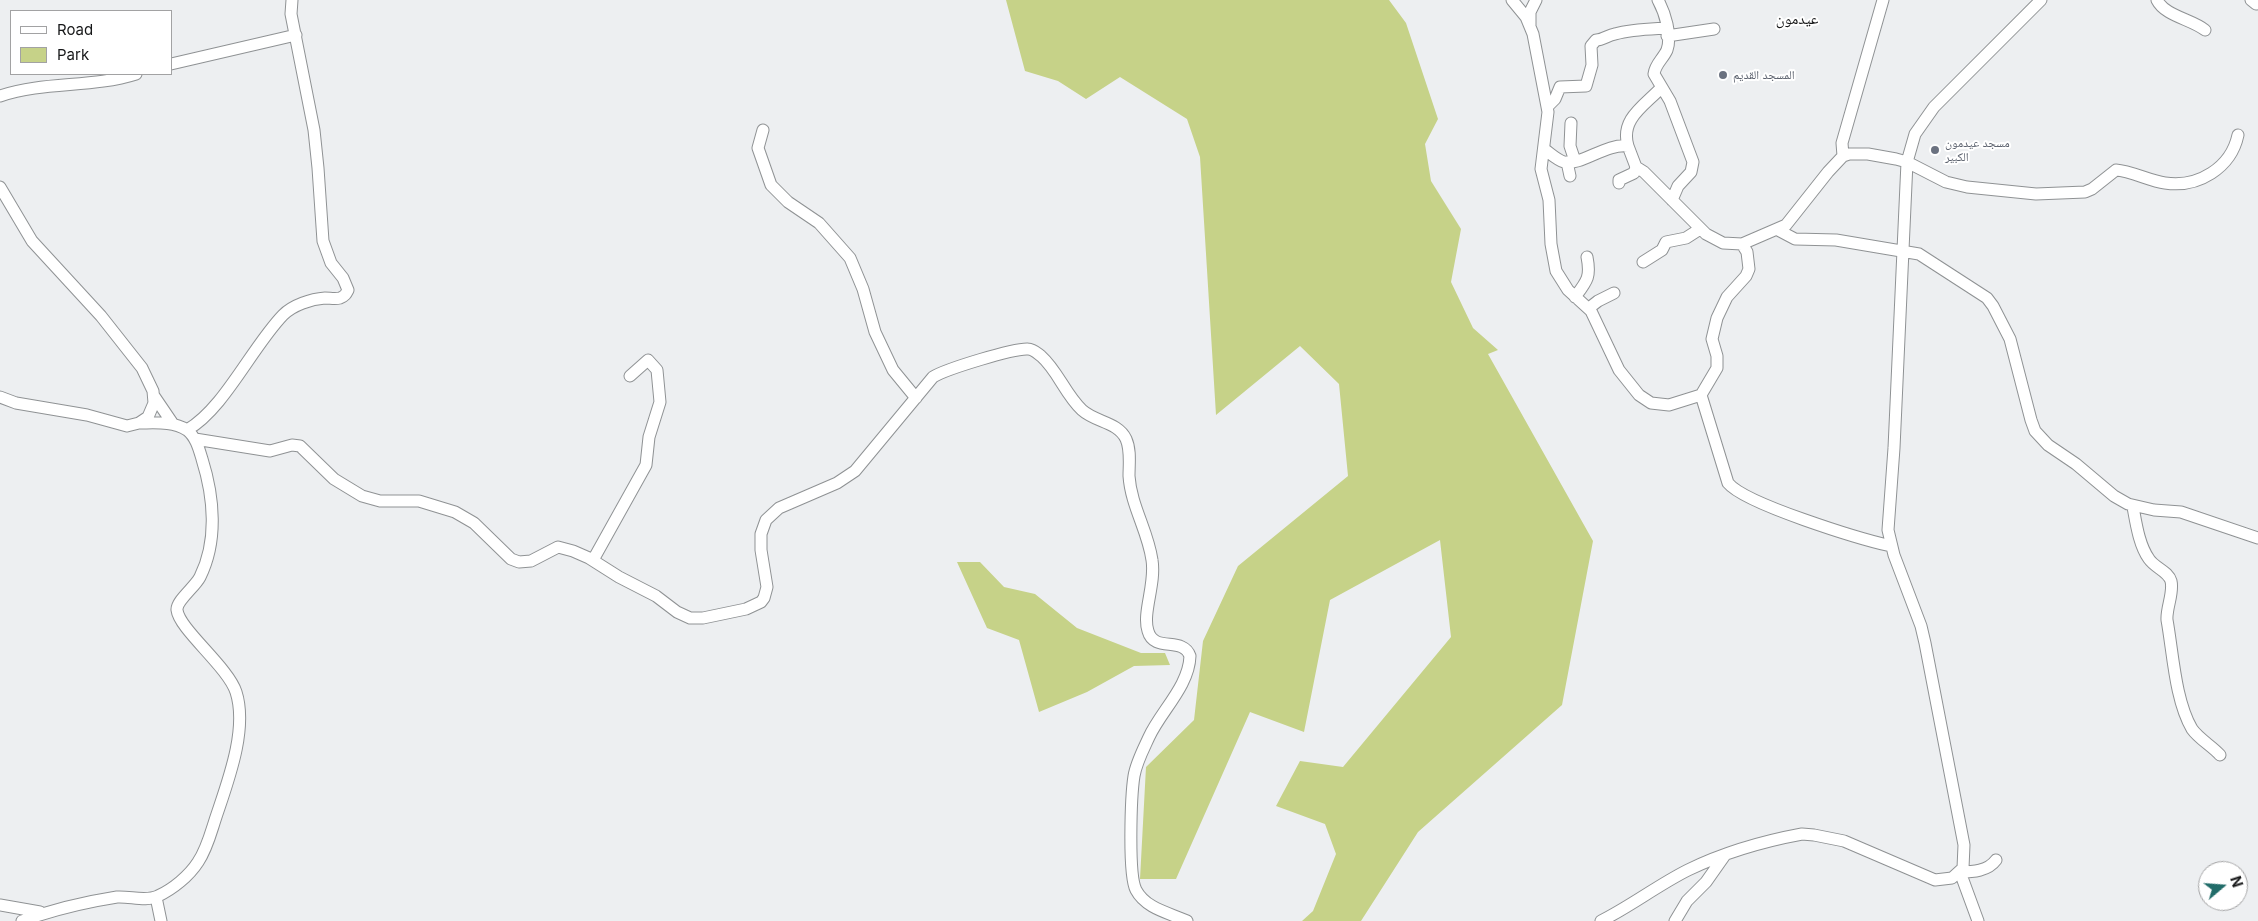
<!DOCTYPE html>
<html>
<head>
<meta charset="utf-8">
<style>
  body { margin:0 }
  #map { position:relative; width:2258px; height:921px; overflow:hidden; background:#edeff1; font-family:Inter,sans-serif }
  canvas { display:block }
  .legend { position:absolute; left:10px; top:10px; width:162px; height:65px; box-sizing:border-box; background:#fff; border:1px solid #a2a2a3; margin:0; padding:6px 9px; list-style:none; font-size:15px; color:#161718 }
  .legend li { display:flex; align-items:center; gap:10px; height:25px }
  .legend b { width:25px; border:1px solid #a2a2a3 }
  .north { position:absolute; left:2198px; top:861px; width:50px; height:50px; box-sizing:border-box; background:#fff; border:1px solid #a2a2a3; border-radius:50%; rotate:72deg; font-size:14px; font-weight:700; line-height:20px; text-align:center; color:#161718 }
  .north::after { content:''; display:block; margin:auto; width:18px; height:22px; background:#216c69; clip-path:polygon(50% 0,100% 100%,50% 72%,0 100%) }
</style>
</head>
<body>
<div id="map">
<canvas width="2258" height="921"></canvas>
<ul class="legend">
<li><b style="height:6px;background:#fff"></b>Road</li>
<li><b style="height:14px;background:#c6d288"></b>Park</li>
</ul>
<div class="north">N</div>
</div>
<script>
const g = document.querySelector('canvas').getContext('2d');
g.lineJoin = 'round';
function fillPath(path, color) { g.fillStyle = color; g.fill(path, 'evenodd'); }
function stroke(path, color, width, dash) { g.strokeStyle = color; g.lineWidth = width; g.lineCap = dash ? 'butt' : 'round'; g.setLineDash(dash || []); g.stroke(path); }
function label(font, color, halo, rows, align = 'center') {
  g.font = font + ' Inter,"Noto Naskh Arabic",sans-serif'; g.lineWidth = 4; g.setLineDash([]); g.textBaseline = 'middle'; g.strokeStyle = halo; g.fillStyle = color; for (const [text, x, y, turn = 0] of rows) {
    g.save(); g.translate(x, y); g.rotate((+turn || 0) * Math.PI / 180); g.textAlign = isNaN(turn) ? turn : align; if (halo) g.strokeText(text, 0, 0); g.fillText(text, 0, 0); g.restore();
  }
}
const green = new Path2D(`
  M 1006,0 L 1389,0 L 1406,23 L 1438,119 L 1425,144 L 1431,181 L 1461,229 L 1451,282 L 1473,328 L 1498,350 L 1488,354 L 1593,541 L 1562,705 L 1418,832 L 1361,921 L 1302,921 L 1313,911 L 1336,854 L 1325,824 L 1276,806 L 1300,761 L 1343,767 L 1451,637 L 1440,540 L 1330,600 L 1304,732 L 1250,712 L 1176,879 L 1140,879 L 1146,767 L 1194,720 L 1203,641 L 1238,566 L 1348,476 L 1339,384 L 1300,346 L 1216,415 L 1200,157 L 1187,119 L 1120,77 L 1086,99 L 1058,81 L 1025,71 Z
  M 957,562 L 980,562 L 1004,587 L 1035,594 L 1077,628 L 1141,653 L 1165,653 L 1170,665 L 1134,666 L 1087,692 L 1039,712 L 1019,640 L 987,628 Z`);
const minor = new Path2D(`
  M 1512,0 L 1526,17 L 1533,34 L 1548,112 L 1541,169 L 1549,200 L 1551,244 L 1556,271 L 1568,290 L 1591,311 L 1619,370 L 1639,395 L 1651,403 L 1669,405 L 1701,395
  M 1658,0 C 1665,13 1672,35 1667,50 C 1663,59 1655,64 1654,74 L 1670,101 L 1693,162 L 1691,172 L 1678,186 L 1672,200
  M 2157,0 C 2165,16 2191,19 2205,30
  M 2251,0 L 2256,4
  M 1530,25 L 1530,12 L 1536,0
  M 1667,36 L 1714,29
  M 171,64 L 296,35
  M 0,96 C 44,81 92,88 136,74
  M 1547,107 L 1555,99 L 1560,87 L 1586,86 L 1592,65 L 1591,46 L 1596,40 C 1603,40 1608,35 1615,34 C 1632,29 1650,29 1667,28
  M 1571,123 L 1570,146 L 1575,161
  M 763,130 L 758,148 L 771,185 L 788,202 L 819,223 L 850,258 L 863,289 L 875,332 L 893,370 L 916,398
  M 1628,146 C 1620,119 1644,106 1661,88
  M 1544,149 C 1550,153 1557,160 1564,162 C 1581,166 1606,143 1628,146 L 1636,167 L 1644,172 L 1706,234 L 1723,243 L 1742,244
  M 1843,156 L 1842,143 L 1883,0
  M 1567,162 L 1570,176
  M 1619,183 L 1619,180 L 1634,173 L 1636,167
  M 0,187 L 32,241 L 101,316 L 142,368 L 153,391 L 154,403 L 148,417 L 139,423 L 127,426 L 87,415 L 16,403 L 0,397
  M 1778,230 L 1795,239 L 1836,240 L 1919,254 L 1987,298 L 1993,306 L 2010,339 L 2031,420 L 2035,431 L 2048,445 L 2076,464 L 2114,496 L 2128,504 L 2154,510 L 2181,512 L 2258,538
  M 1643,262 L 1662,250 L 1666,242 L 1686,238 L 1700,229
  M 1575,297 C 1587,281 1591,277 1587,257
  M 1589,308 L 1598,301 L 1614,293
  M 154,396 L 173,424
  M 187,430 C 224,409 252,347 283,315 C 293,305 311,299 325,298 C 330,298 335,299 340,298 C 345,296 346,294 348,290 L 343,278 L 331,263 L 323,241 L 318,168 L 314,130 L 291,14 L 292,0
  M 195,439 L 270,451 L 292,445 L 300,446 L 334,479 L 362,496 L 380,501 L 419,501 L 455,512 L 474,523 L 511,559 L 519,562 L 531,561 L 558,547 L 573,551 L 589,558 L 619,577 L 656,596 L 677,612 L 690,618 L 703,618 L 746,609 L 761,602 L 764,598 L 767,587 L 761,550 L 761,534 L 766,520 L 779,508 L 837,483 L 855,471 L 933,377 C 946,369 1014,348 1028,349 C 1033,349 1037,353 1041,356 C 1058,371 1065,394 1082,410 C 1095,422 1118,422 1126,439 C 1131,450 1129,464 1129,476 C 1131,506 1148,531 1152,560 C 1156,584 1142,613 1148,631 C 1154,653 1183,636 1190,656 C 1189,686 1161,711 1149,737 C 1144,748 1136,763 1134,776 C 1131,795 1128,875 1136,890 C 1146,909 1170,913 1187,921
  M 2133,507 C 2136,523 2139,545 2149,559 C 2155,568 2168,571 2171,581 C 2174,593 2166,608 2167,620 C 2173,653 2175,700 2192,729 C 2199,739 2212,746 2220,755
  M 1891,546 C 1860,539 1745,504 1728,483 L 1701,395 L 1717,368 L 1717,356 L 1712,339 L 1717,318 L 1727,297 L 1746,276 L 1749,269 L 1747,252 L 1742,244 L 1786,225 L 1828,172 L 1843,156 L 1849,154 L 1868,154 L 1896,159 L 1907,162 L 1946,182 L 1967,187 L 2036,194 L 2085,192 L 2092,189 L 2116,170 C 2131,171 2150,181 2165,183 C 2198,188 2231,168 2238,135
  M 593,560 L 646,465 L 649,437 L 660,402 L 657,370 L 648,360 L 630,376
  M 156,897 L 161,921
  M 0,905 L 40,912
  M 22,921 C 52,910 85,902 117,897 C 130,896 146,902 158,896 C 173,889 189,876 198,862 C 207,849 211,832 216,817 C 228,781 248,729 236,692 C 228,667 179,629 177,610 C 176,601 195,587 200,577 C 218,541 214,497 202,459 C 199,449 196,437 187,430 C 173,421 155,423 139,423
  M 1601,921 C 1631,906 1658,885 1688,870 C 1723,853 1764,841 1802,834 L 1814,835 L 1844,841 L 1935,880 L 1952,878 L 1963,868 L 1964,845 L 1925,643 L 1921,626 L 1894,555 L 1888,530 L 1894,448 L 1907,162 L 1915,134 L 1934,107 L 2041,0
  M 1675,921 L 1687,901 L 1706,882 L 1725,855
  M 1978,921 L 1960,872 C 1973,872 1988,871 1996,860`);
const markers = [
  [1723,75,5,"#6b7280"],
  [1935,150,5,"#6b7280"]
];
const worshipNames = [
  ["المسجد القديم",1733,75],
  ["مسجد عيدمون",1945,143],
  ["الكبير",1945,157]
];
const quarterNames = [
  ["عيدمون",1797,19]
];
fillPath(green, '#c6d288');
stroke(minor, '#8f9294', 13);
stroke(minor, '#fff', 11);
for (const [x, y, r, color] of markers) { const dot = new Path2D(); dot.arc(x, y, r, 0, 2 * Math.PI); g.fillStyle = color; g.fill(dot); stroke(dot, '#fff', 2); }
label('12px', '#5b616d', '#fff', worshipNames, 'left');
label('15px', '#161718', '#fff', quarterNames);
</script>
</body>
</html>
